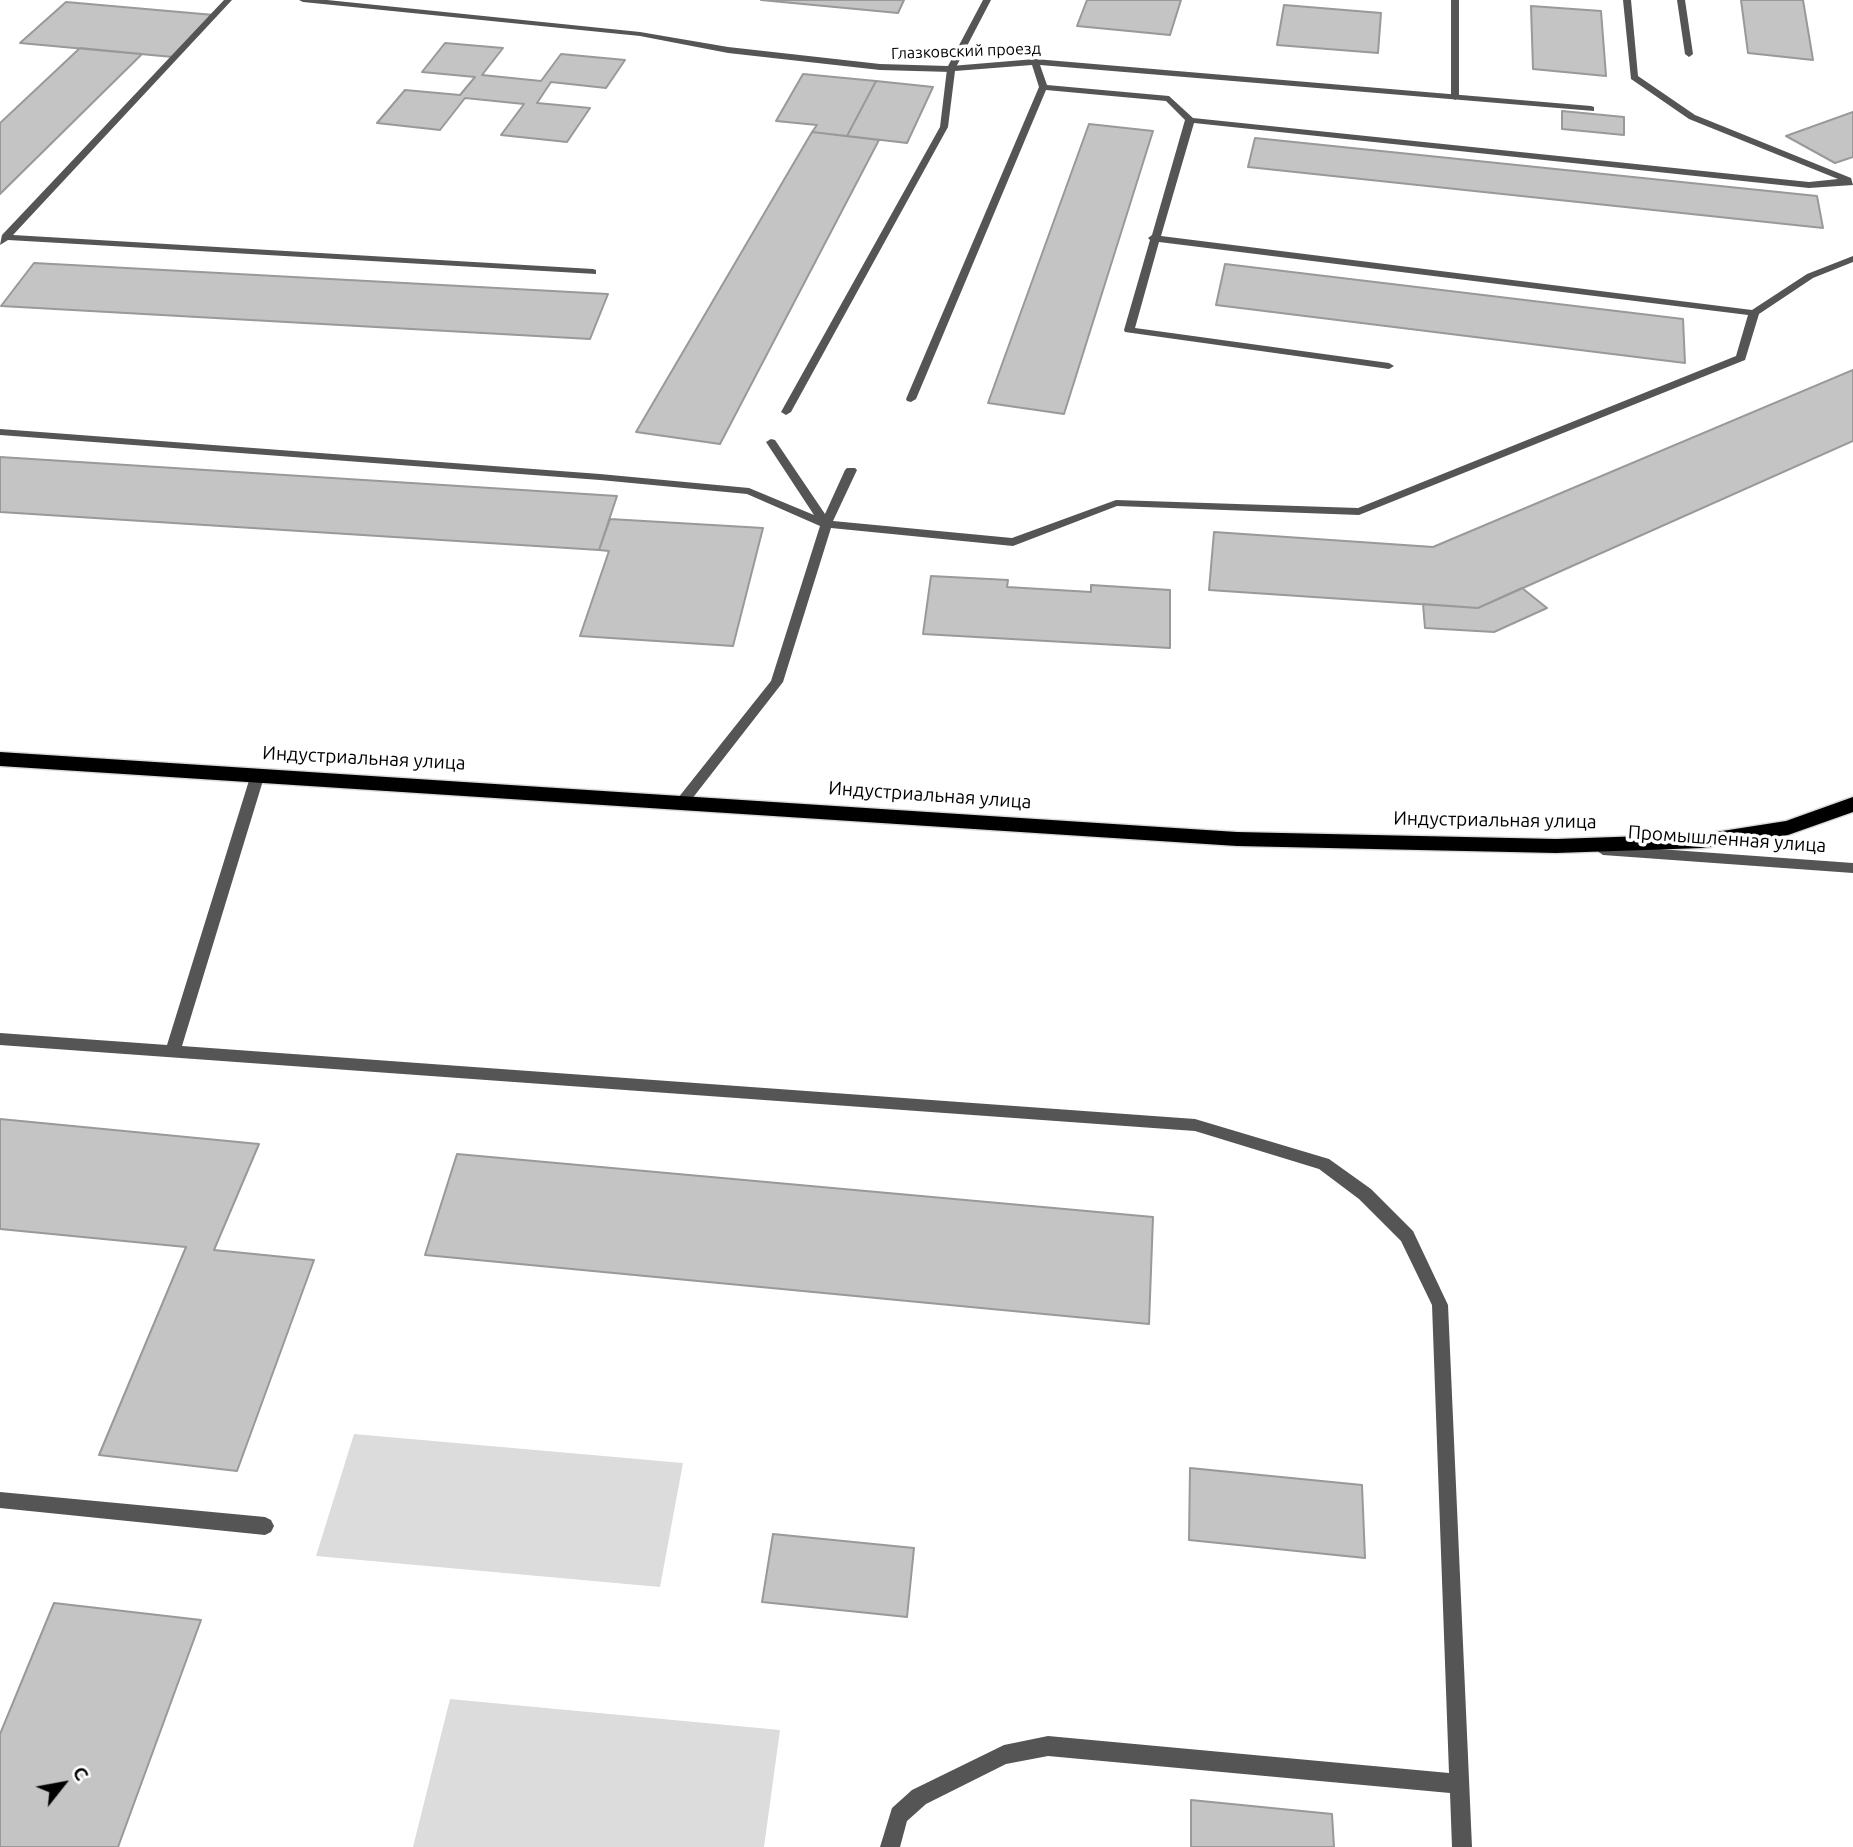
<!DOCTYPE html>
<html>
<head>
<meta charset="utf-8">
<style>
  body { margin:0 }
  #map { position:relative; width:1853px; height:1847px; overflow:hidden; background:#fff; font-family:Ubuntu,sans-serif }
  canvas { display:block }
  .north { position:absolute; left:28px; top:1749px; width:70px; height:70px; -webkit-text-stroke:5px #fff; paint-order:stroke; rotate:59deg; font-size:19px; font-weight:700; line-height:28px; text-align:center; color:#000 }
  .north::after { content:''; display:block; margin:auto; width:24px; height:32px; background:#000; clip-path:polygon(50% 0,100% 100%,50% 72%,0 100%) }
</style>
</head>
<body>
<div id="map">
<canvas width="1853" height="1847"></canvas>
<div class="north">С</div>
</div>
<script>
const g = document.querySelector('canvas').getContext('2d');
g.lineJoin = 'round';
function fillPath(path, color) { g.fillStyle = color; g.fill(path, 'evenodd'); }
function stroke(path, color, width, dash) { g.strokeStyle = color; g.lineWidth = width; g.lineCap = dash ? 'butt' : 'round'; g.setLineDash(dash || []); g.stroke(path); }
function label(font, color, halo, rows, align = 'center') {
  g.font = font + ' Ubuntu,sans-serif'; g.lineWidth = 7; g.setLineDash([]); g.textBaseline = 'middle'; g.strokeStyle = halo; g.fillStyle = color; for (const [text, x, y, turn = 0] of rows) {
    g.save(); g.translate(x, y); g.rotate((+turn || 0) * Math.PI / 180); g.textAlign = isNaN(turn) ? turn : align; if (halo) g.strokeText(text, 0, 0); g.fillText(text, 0, 0); g.restore();
  }
}
const green = new Path2D(`
  M 354,1434 L 683,1463 L 660,1587 L 316,1556 Z
  M 450,1699 L 780,1730 L 764,1847 L 413,1847 Z`);
const building = new Path2D(`
  M 761,0 L 904,0 L 898,13 Z
  M 1087,0 L 1181,0 L 1170,35 L 1077,26 Z
  M 1741,0 L 1803,0 L 1813,60 L 1748,53 Z
  M 66,2 L 214,15 L 173,57 L 20,43 Z
  M 1284,5 L 1381,13 L 1378,53 L 1277,45 Z
  M 1531,6 L 1601,11 L 1606,76 L 1533,69 Z
  M 445,43 L 503,48 L 482,75 L 541,81 L 561,54 L 625,60 L 606,88 L 551,82 L 537,103 L 590,108 L 567,142 L 501,135 L 524,104 L 465,98 L 440,130 L 377,123 L 405,90 L 460,95 L 475,77 L 422,72 Z
  M 80,48 L 142,54 L 0,194 L 0,123 Z
  M 803,74 L 876,81 L 847,136 L 812,132 L 817,125 L 776,121 Z
  M 876,81 L 933,87 L 907,143 L 847,136 Z
  M 1562,111 L 1624,117 L 1624,135 L 1562,129 Z
  M 1853,112 L 1853,157 L 1835,163 L 1786,136 Z
  M 1089,124 L 1153,131 L 1064,414 L 988,403 Z
  M 812,132 L 879,140 L 720,444 L 636,432 Z
  M 1255,138 L 1817,196 L 1823,228 L 1248,167 Z
  M 34,263 L 608,294 L 590,339 L 1,306 Z
  M 1225,264 L 1683,319 L 1685,363 L 1216,305 Z
  M 1853,370 L 1853,441 L 1478,608 L 1209,590 L 1214,532 L 1433,547 Z
  M 0,457 L 617,496 L 599,550 L 0,512 Z
  M 610,519 L 763,528 L 733,646 L 580,636 L 609,551 L 599,550 Z
  M 931,576 L 1008,580 L 1007,587 L 1091,592 L 1091,585 L 1170,590 L 1170,648 L 923,634 Z
  M 1522,588 L 1547,608 L 1494,632 L 1425,628 L 1423,604 L 1478,608 Z
  M 0,1119 L 259,1144 L 214,1250 L 314,1260 L 237,1471 L 99,1455 L 186,1247 L 0,1229 Z
  M 457,1154 L 1153,1217 L 1149,1324 L 425,1255 Z
  M 1190,1468 L 1362,1485 L 1365,1558 L 1189,1540 Z
  M 773,1534 L 914,1548 L 907,1617 L 762,1602 Z
  M 54,1603 L 201,1620 L 118,1847 L 0,1847 L 0,1734 Z
  M 1191,1800 L 1332,1814 L 1334,1847 L 1191,1847 Z`);
const lane = new Path2D(`
  M 224,0 L 232,0 L 13,235 L 593,269 L 596,270 L 596,274 L 8,240 L 0,245 L 2,235 Z
  M 1623,0 L 1631,0 L 1638,76 L 1695,115 L 1851,178 L 1853,185 L 1809,188 L 1194,123 L 1161,236 L 1752,310 L 1807,274 L 1853,256 L 1853,262 L 1813,278 L 1759,314 L 1745,360 L 1359,515 L 1117,506 L 1013,546 L 831,528 L 783,682 L 688,804 L 678,804 L 676,801 L 678,798 L 771,681 L 820,526 L 747,494 L 600,480 L 0,435 L 0,429 L 600,474 L 749,488 L 814,515 L 766,442 L 771,439 L 775,440 L 825,514 L 845,470 L 847,468 L 855,468 L 857,470 L 833,521 L 1012,538 L 1116,500 L 1358,508 L 1736,356 L 1748,315 L 1159,242 L 1135,328 L 1389,363 L 1394,366 L 1389,369 L 1125,332 L 1124,330 L 1150,240 L 1148,238 L 1152,235 L 1185,120 L 1166,101 L 1046,90 L 916,399 L 911,402 L 907,401 L 906,399 L 1039,87 L 1032,65 L 955,71 L 948,127 L 791,412 L 786,415 L 781,412 L 940,127 L 947,69 L 951,66 L 1035,59 L 1591,106 L 1594,107 L 1594,111 L 1040,65 L 1047,85 L 1169,96 L 1193,118 L 1809,182 L 1838,179 L 1689,119 L 1631,79 Z
  M 1677,0 L 1685,0 L 1693,54 L 1689,57 L 1685,54 Z
  M 258,769 L 265,774 L 182,1046 L 1195,1119 L 1329,1159 L 1371,1189 L 1413,1231 L 1448,1305 L 1472,1847 L 1452,1847 L 1450,1793 L 1048,1756 L 1006,1764 L 926,1804 L 907,1821 L 900,1847 L 880,1847 L 892,1808 L 912,1790 L 1004,1745 L 1048,1736 L 1449,1773 L 1432,1305 L 1401,1241 L 1359,1199 L 1319,1169 L 1195,1131 L 0,1045 L 0,1033 L 167,1045 L 251,774 Z
  M 0,1492 L 265,1517 L 271,1520 L 274,1526 L 271,1532 L 265,1535 L 0,1508 Z`);
const street = new Path2D(`
  M 299,0 L 327,0 L 640,32 L 728,47 L 880,64 L 948,66 L 983,0 L 991,0 L 955,69 L 951,72 L 880,70 L 728,53 L 640,36 L 303,2 Z
  M 1451,0 L 1459,0 L 1459,97 L 1455,100 L 1451,97 Z
  M 1603,845 L 1853,863 L 1853,873 L 1603,855 L 1596,850 Z`);
const highway = new Path2D(`
  M 0,752 L 1237,832 L 1556,839 L 1703,834 L 1786,821 L 1853,797 L 1853,812 L 1788,835 L 1703,848 L 1556,853 L 1237,846 L 0,766 Z`);
const farStreetnames = [
  ["Глазковский проезд",966,51,-2]
];
const streetNames = [
  ["Индустриальная улица",364,758,3],
  ["Индустриальная улица",930,795,4],
  ["Индустриальная улица",1495,820,1],
  ["Промышленная улица",1727,839,4]
];
fillPath(green, '#dcdcdc');
fillPath(building, '#c4c4c4');
stroke(building, '#999', 2);
stroke(highway, '#dbdbdb', 3);
fillPath(lane, '#555');
fillPath(street, '#555');
fillPath(highway, '#000');
label('16px', '#000', '#fff', farStreetnames);
label('19px', '#000', '#fff', streetNames);
</script>
</body>
</html>
